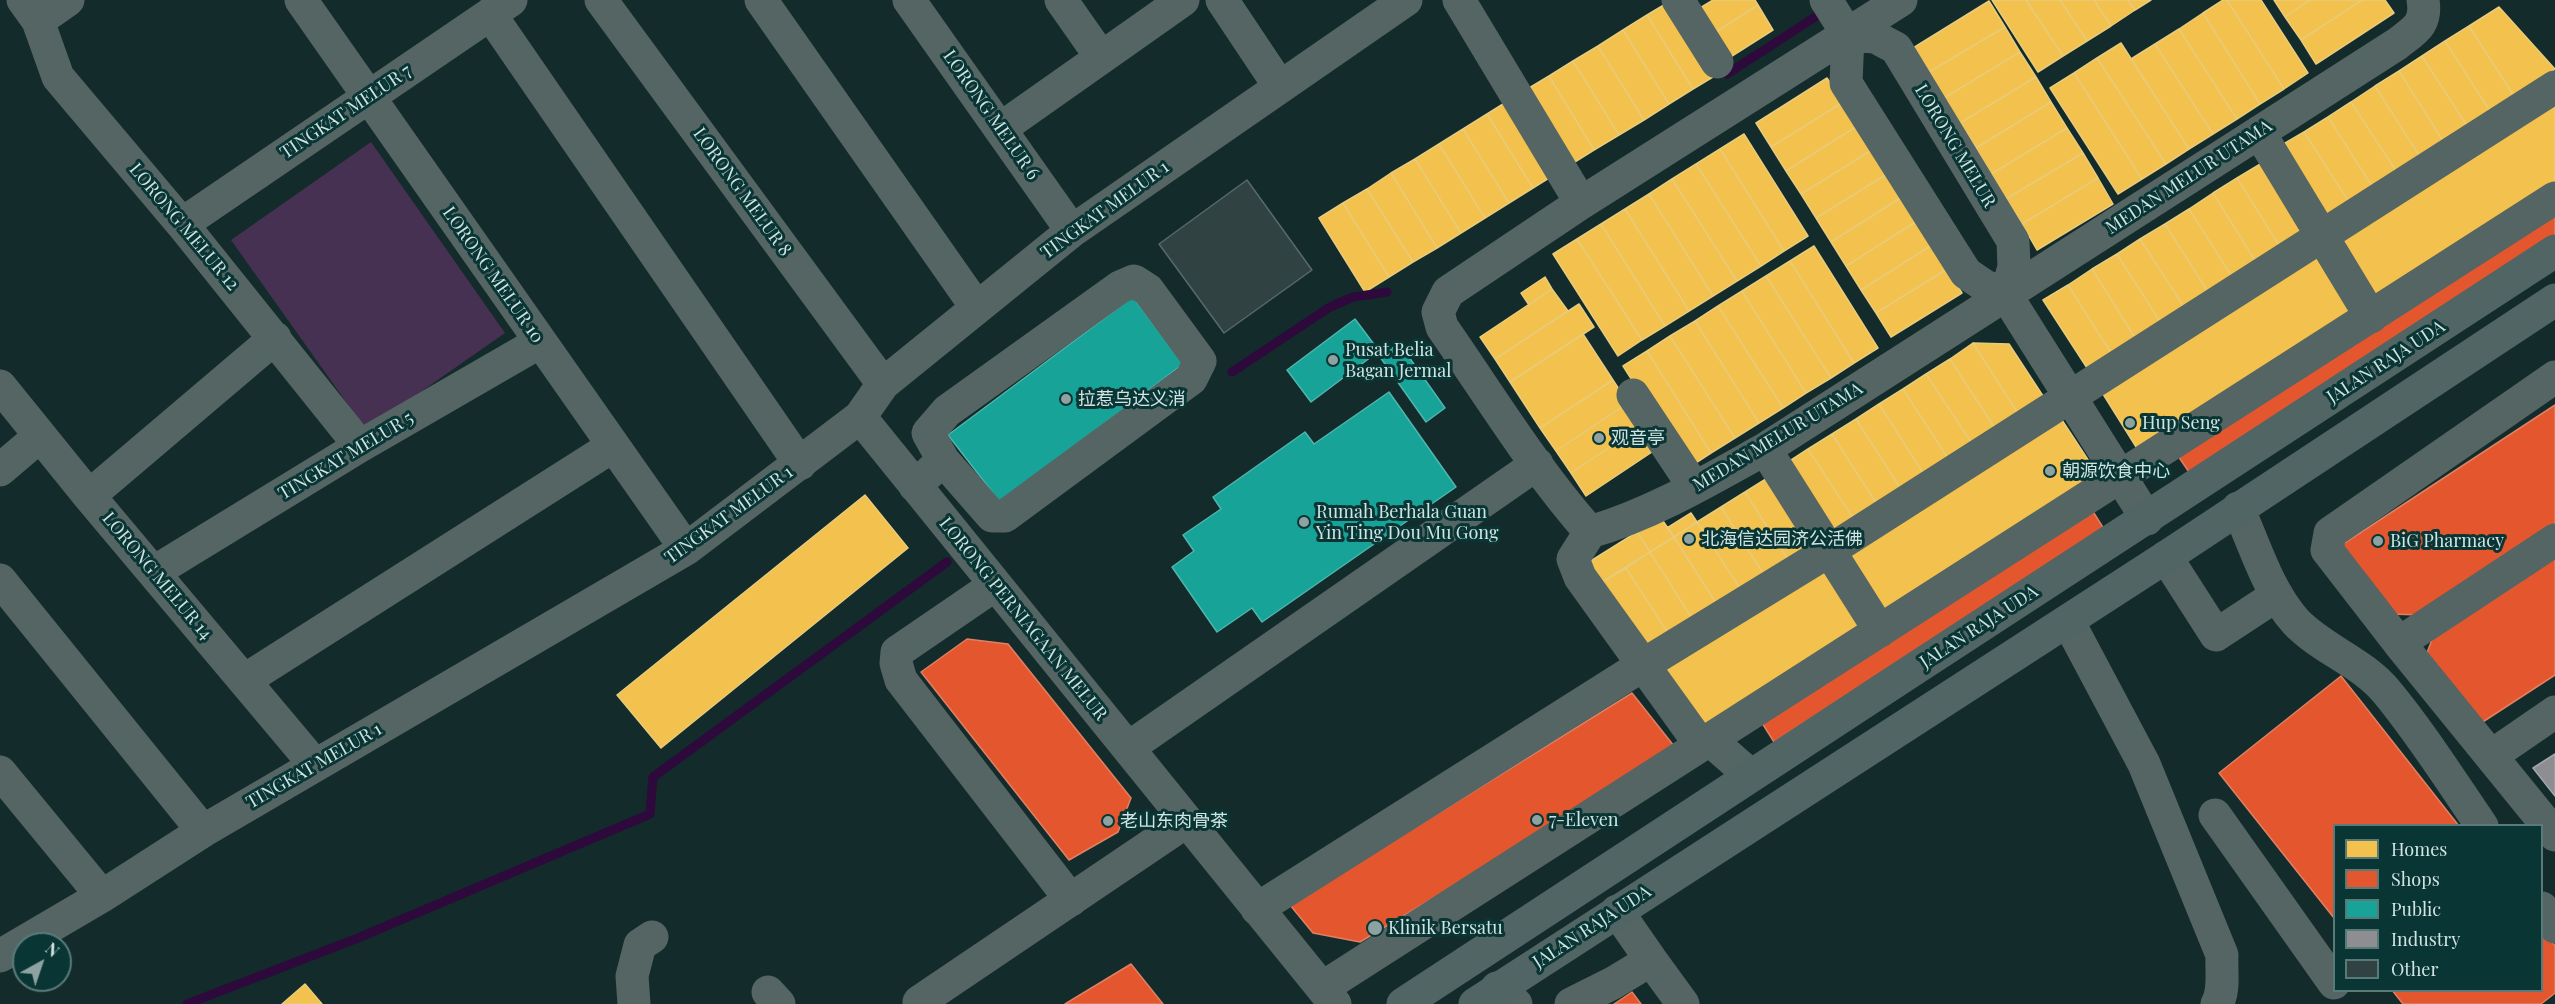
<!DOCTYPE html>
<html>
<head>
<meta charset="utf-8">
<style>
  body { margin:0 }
  #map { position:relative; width:2555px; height:1004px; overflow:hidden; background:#132b2a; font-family:"Playfair Display",serif }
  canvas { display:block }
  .legend { position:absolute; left:2333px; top:824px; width:210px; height:168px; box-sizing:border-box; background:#093534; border:2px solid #587b7a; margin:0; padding:8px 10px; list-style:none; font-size:18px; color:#cfe4e3 }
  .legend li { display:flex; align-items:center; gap:12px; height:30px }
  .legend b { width:30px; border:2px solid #587b7a }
  .north { position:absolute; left:12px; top:932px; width:60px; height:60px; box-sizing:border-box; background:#093534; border:2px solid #587b7a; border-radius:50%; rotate:40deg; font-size:16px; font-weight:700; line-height:24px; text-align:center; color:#cfe4e3 }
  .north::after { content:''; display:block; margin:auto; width:21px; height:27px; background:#8da3a2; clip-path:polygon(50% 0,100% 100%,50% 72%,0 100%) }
</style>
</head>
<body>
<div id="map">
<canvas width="2555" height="1004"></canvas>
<ul class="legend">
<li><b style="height:16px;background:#f2c14e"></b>Homes</li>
<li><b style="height:16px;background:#e4572e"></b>Shops</li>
<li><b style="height:16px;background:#17a398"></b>Public</li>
<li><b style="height:16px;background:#8d8d92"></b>Industry</li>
<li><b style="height:16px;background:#304342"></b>Other</li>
</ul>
<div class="north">N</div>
</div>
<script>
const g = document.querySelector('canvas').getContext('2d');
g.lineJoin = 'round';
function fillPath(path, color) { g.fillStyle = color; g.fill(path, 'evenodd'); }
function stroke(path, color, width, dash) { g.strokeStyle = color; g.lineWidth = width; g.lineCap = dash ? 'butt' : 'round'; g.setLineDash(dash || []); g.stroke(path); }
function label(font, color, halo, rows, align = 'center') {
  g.font = font + ' "Playfair Display","Noto Sans SC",serif'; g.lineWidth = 6; g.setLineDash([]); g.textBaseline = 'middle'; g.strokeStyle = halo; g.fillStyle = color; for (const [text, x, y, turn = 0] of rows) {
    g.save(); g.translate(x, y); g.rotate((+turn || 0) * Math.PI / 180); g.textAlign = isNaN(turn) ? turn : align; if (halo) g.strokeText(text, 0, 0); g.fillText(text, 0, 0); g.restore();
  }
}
const green = new Path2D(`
  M 371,142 L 505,333 L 366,430 L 231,240 Z`);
const homes = new Path2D(`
  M 1672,0 L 1718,74 L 1693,89 L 1647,15 Z
  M 1713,0 L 1755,0 L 1758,5 L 1705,39 L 1690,14 Z
  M 1992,0 L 2026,0 L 2063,56 L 2038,72 Z
  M 2026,0 L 2060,0 L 2087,41 L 2063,56 Z
  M 2060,0 L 2094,0 L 2111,26 L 2087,41 Z
  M 2094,0 L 2128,0 L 2135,10 L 2111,26 Z
  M 2128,0 L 2151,0 L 2135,10 Z
  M 2223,0 L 2227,0 L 2284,89 L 2260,104 L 2203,13 Z
  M 2227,0 L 2261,0 L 2308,73 L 2284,89 Z
  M 2274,0 L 2310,0 L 2285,17 Z
  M 2310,0 L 2362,0 L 2301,40 L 2285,17 Z
  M 2362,0 L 2385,0 L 2394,13 L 2316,64 L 2301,40 Z
  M 1989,1 L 2005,27 L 1929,72 L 1913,48 Z
  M 1758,5 L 1773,30 L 1721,63 L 1705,39 Z
  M 2499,7 L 2555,69 L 2514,96 L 2469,26 Z
  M 2203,13 L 2260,104 L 2237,119 L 2179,29 Z
  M 1647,15 L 1693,89 L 1669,104 L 1623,30 Z
  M 2469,26 L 2514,96 L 2490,111 L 2445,41 Z
  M 2005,27 L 2020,52 L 1944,98 L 1929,72 Z
  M 2179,29 L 2237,119 L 2213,134 L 2155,44 Z
  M 1623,30 L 1669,104 L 1644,120 L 1598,46 Z
  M 2445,41 L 2490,111 L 2467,126 L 2422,56 Z
  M 2121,43 L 2189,149 L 2166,164 L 2097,58 Z
  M 2155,44 L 2213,134 L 2189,149 L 2131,59 Z
  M 1598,46 L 1644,120 L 1619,135 L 1573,61 Z
  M 2020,52 L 2036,77 L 1960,123 L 1944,98 Z
  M 2422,56 L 2467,126 L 2443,141 L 2399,71 Z
  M 2097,58 L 2166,164 L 2142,179 L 2074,73 Z
  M 1573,61 L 1619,135 L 1594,150 L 1549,76 Z
  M 2399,71 L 2443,141 L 2420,157 L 2375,86 Z
  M 2074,73 L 2142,179 L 2118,194 L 2050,88 Z
  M 1549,76 L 1594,150 L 1570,165 L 1524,91 Z
  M 2036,77 L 2051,102 L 1976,148 L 1960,123 Z
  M 1827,78 L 1843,102 L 1771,147 L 1756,123 Z
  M 2375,86 L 2420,157 L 2396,171 L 2351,102 Z
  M 2555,95 L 2555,191 L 2382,309 L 2334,237 Z
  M 1511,99 L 1557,173 L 1533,188 L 1487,114 Z
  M 1843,102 L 1857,126 L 1786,171 L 1771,147 Z
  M 2051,102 L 2067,128 L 1991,174 L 1976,148 Z
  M 2351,102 L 2396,171 L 2372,186 L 2328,117 Z
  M 1487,114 L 1533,188 L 1509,203 L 1463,129 Z
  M 2328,117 L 2372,186 L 2349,202 L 2304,132 Z
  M 1857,126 L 1872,150 L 1801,194 L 1786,171 Z
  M 2067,128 L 2083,153 L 2006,199 L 1991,174 Z
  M 1463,129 L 1509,203 L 1485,218 L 1439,144 Z
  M 2304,132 L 2349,202 L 2325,216 L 2280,146 Z
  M 1744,134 L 1808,236 L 1784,251 L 1720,149 Z
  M 1439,144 L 1485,218 L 1461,233 L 1415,159 Z
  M 1720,149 L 1784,251 L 1761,266 L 1696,164 Z
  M 1872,150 L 1887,174 L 1816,218 L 1801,194 Z
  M 2083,153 L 2098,178 L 2022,224 L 2006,199 Z
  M 1415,159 L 1461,233 L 1437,248 L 1391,173 Z
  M 2262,163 L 2307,234 L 2282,250 L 2237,178 Z
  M 1696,164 L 1761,266 L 1737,281 L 1672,179 Z
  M 1391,173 L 1437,248 L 1413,262 L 1367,189 Z
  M 1887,174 L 1902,197 L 1831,242 L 1816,218 Z
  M 2098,178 L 2113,204 L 2037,250 L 2022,224 Z
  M 2237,178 L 2282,250 L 2258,265 L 2213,193 Z
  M 1672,179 L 1737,281 L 1713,296 L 1649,194 Z
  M 1367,189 L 1413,262 L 1389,277 L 1343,203 Z
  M 2213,193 L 2258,265 L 2234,280 L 2189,209 Z
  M 1649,194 L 1713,296 L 1689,311 L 1625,209 Z
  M 1902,197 L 1917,221 L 1846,266 L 1831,242 Z
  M 1343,203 L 1389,277 L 1365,292 L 1319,218 Z
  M 1625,209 L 1689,311 L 1665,326 L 1601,224 Z
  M 2189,209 L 2234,280 L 2210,295 L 2165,224 Z
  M 1917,221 L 1932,245 L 1861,290 L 1846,266 Z
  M 1601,224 L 1665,326 L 1642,340 L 1577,239 Z
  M 2165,224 L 2210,295 L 2186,310 L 2140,239 Z
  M 1577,239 L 1642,340 L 1618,356 L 1553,254 Z
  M 2140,239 L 2186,310 L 2162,325 L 2117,254 Z
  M 1932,245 L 1947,269 L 1876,313 L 1861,290 Z
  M 1814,246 L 1878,348 L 1854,363 L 1790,261 Z
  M 2318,249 L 2358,313 L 2138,450 L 2098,386 Z
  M 2117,254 L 2162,325 L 2137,341 L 2092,269 Z
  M 1790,261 L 1854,363 L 1831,378 L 1766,276 Z
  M 1947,269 L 1962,293 L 1891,337 L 1876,313 Z
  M 2092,269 L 2137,341 L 2113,356 L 2068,285 Z
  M 1766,276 L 1831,378 L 1806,393 L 1742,291 Z
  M 1545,277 L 1552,289 L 1529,305 L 1521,293 Z
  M 2068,285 L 2113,356 L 2089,371 L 2043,300 Z
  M 1552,289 L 1568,311 L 1495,359 L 1480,337 Z
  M 1742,291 L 1806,393 L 1783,408 L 1718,306 Z
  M 1579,304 L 1594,327 L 1510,382 L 1495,359 Z
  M 1718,306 L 1783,408 L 1759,423 L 1695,321 Z
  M 1695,321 L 1759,423 L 1735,438 L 1670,336 Z
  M 1583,334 L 1613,380 L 1540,428 L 1510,382 Z
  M 1670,336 L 1735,438 L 1711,453 L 1647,351 Z
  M 1973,343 L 2009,344 L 2045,399 L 2019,415 Z
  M 1973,343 L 2019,415 L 1996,430 L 1950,359 Z
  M 1647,351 L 1711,453 L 1688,468 L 1623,366 Z
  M 1950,359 L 1996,430 L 1973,445 L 1926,374 Z
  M 1926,374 L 1973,445 L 1949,460 L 1903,389 Z
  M 1613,380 L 1628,403 L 1556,451 L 1540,428 Z
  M 1903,389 L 1949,460 L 1925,476 L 1879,404 Z
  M 1628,403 L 1643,425 L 1571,473 L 1556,451 Z
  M 1879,404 L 1925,476 L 1902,491 L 1856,419 Z
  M 2058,414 L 2098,475 L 1886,612 L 1846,554 Z
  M 1856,419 L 1902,491 L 1878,506 L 1832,434 Z
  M 1643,425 L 1658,448 L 1586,496 L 1571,473 Z
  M 1832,434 L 1878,506 L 1855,521 L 1808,449 Z
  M 1808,449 L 1855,521 L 1831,535 L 1785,464 Z
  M 1769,477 L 1814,548 L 1790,563 L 1745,492 Z
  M 1745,492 L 1790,563 L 1766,578 L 1721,507 Z
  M 865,495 L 908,548 L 661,748 L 617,695 Z
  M 1721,507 L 1766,578 L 1743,593 L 1697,522 Z
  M 1691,513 L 1697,522 L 1674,537 L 1667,528 Z
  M 1663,521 L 1674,537 L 1650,552 L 1637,532 Z
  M 1697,522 L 1743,593 L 1719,608 L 1674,537 Z
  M 1637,532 L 1650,552 L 1602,582 L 1589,562 Z
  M 1674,537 L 1719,608 L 1695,623 L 1650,552 Z
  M 1650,552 L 1695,623 L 1671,638 L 1626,568 Z
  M 1825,563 L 1865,625 L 1705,728 L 1661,671 Z
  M 1626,568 L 1671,638 L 1648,654 L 1602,582 Z
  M 305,984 L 322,1004 L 282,1004 Z`);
const shops = new Path2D(`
  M 2555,207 L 2555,236 L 2191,475 L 2174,450 Z
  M 2555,405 L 2555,527 L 2421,615 L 2389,614 L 2337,548 Z
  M 2087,502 L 2104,529 L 1774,742 L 1757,715 Z
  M 2555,554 L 2555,675 L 2475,727 L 2423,663 L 2435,632 Z
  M 967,639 L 1008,644 L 1131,798 L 1118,832 L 1069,860 L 921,672 Z
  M 2341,676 L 2459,826 L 2334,826 L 2334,918 L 2219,773 Z
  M 1632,693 L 1678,751 L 1360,942 L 1313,933 L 1290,905 Z
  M 2542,929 L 2555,946 L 2555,993 L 2541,1004 L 2403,1004 L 2392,990 L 2542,990 Z
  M 1131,964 L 1163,1004 L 1065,1004 Z
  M 1632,992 L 1641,1004 L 1614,1004 Z`);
const public = new Path2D(`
  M 1133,297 L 1183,364 L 1000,502 L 948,435 Z
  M 1355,319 L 1379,351 L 1311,402 L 1287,370 Z
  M 1399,343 L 1445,408 L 1426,422 L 1380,357 Z
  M 1389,392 L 1456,487 L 1262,622 L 1252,608 L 1217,632 L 1172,567 L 1194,551 L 1183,535 L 1221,509 L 1213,497 L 1305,432 L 1314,444 Z`);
const industry = new Path2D(`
  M 2555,754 L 2555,796 L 2533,768 Z`);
const stream = new Path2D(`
  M 1727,74 L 1826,10
  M 1232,372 L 1330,307 L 1353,297 L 1387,292
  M 187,1004 L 358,938 L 650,814 L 653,777 L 947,562`);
const building = new Path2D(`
  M 1247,180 L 1312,270 L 1224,333 L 1159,244 Z`);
const minor = new Path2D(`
  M 23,0 L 38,21 L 58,77 L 182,224 L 360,446
  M 301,0 L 686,549
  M 601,0 L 883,384
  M 761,0 L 977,308
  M 909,0 L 1072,231
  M 1061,0 L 1101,57
  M 1222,0 L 1280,87
  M 1459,0 L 1581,203
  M 1678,0 L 1717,62
  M 1826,0 L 1848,35 L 1846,83 L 1966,273 L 1985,286 L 2006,295 L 2147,519
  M 490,14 L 800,464
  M 38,21 L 68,0
  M 1848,35 L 1875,37 L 1896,48 L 2013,241 L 2014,267 L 2006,295
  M 1000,129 L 1183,0
  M 2259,132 L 2371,317
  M 182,224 L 511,0
  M 2555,377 L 2330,533 L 2327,550 L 2399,643 L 2555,835
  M 0,386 L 89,496 L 315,765
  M 1633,395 L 1694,487
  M 860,417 L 1335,1004
  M 1765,449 L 1880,631
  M 0,470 L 40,436
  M 915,486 L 943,460 L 928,433 L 947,411 L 1120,287 L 1134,281 L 1148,290 L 1200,361 L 1191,379 L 1005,516 L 992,516 L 943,460
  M 89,496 L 275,338
  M 2238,508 C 2255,546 2268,591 2296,622 C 2323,650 2362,662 2386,691 C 2421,733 2451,781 2482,826
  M 1590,532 C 1652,514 1709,480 1765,449 L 2397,44 C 2415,30 2427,25 2423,0
  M 1590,532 C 1535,470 1490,396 1442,327 L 1438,312 L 1448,292 L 1581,203 L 1901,0
  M 1590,532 L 1573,559 L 1580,577 L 1700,744
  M 2166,557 L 2216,635 L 2277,595
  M 154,572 L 360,446 L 540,342
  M 0,580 L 203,831
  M 995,585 L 897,652 L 896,663 L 901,680 L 1071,900
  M 2068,621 L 2144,764 L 2222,955 C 2221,972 2225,990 2217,1004
  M 2399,643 L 2555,540
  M 245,680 L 613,446
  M 1709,739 L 1750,775
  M 1128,748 L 1537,464
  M 2491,756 L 2555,712
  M 0,772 L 102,896
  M 2215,815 L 2334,983
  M 2542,908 L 2555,927
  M 1257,909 L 1643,665 L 1829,551 L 2555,87
  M 1617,911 L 1651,960
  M 0,956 L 102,896 L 203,831 L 686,549 L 860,417 L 883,384 L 1072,231 L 1406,0
  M 1322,988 L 2555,198
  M 1497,988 L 1516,1004
  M 768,992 L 779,1004
  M 919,1002 L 1187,821
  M 634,1004 L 632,976 L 640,945 L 652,937
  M 1571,1004 L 1613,983 L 1651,960 L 1683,1004`);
const major = new Path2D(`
  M 1403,1004 C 1786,751 2171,503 2555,251
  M 1475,1004 L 2166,557 L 2555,300`);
const markers = [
  [1333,360,6,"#8da3a2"],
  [1066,399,6,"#8da3a2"],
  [2130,423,6,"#8da3a2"],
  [1599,438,6,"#8da3a2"],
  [2050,471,6,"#8da3a2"],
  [1304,522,6,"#8da3a2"],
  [1689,539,6,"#8da3a2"],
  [2378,541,6,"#8da3a2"],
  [1537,820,6,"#8da3a2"],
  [1108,821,6,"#8da3a2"],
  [1375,928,8,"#8da3a2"]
];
const streetNames = [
  ["TINGKAT MELUR 7",346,112,-34],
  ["LORONG MELUR 6",991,115,55],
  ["LORONG MELUR",1955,146,59],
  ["MEDAN MELUR UTAMA",2189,177,-33],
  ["LORONG MELUR 8",742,192,54],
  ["TINGKAT MELUR 1",1105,210,-36],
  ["LORONG MELUR 12",184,227,50],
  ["LORONG MELUR 10",493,275,55],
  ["JALAN RAJA UDA",2386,362,-33],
  ["MEDAN MELUR UTAMA",1778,437,-31],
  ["TINGKAT MELUR 5",346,456,-31],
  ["TINGKAT MELUR 1",729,515,-36],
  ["LORONG MELUR 14",157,576,50],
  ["LORONG PERNIAGAAN MELUR",1023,619,51],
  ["JALAN RAJA UDA",1979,627,-33],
  ["TINGKAT MELUR 1",314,766,-30],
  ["JALAN RAJA UDA",1592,927,-33]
];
const poiNames = [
  ["Pusat Belia",1345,350],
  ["Bagan Jermal",1345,371],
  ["拉惹乌达义消",1078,399],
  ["Hup Seng",2142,423],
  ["观音亭",1611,438],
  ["朝源饮食中心",2062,471],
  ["Rumah Berhala Guan",1316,512],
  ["Yin Ting Dou Mu Gong",1316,533],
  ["北海信达园济公活佛",1701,539],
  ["BiG Pharmacy",2390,541],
  ["7-Eleven",1549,820],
  ["老山东肉骨茶",1120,821],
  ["Klinik Bersatu",1388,928]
];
fillPath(green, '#473152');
fillPath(homes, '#f2c14e');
stroke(homes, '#e8cc7b', 1.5);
fillPath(shops, '#e4572e');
stroke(shops, '#de8164', 1.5);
fillPath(public, '#17a398');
stroke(public, '#4eb6ae', 1.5);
fillPath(industry, '#8d8d92');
stroke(industry, '#a1a7aa', 1.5);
stroke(stream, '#2e093b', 9);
fillPath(building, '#304342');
stroke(building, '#576969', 1.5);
stroke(minor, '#546564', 33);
stroke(major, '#506564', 33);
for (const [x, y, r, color] of markers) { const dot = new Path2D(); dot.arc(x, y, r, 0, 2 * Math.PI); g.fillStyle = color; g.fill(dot); stroke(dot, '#093534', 2); }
label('18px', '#cfe4e3', '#093534', streetNames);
label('18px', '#cfe4e3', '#093534', poiNames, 'left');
</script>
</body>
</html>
